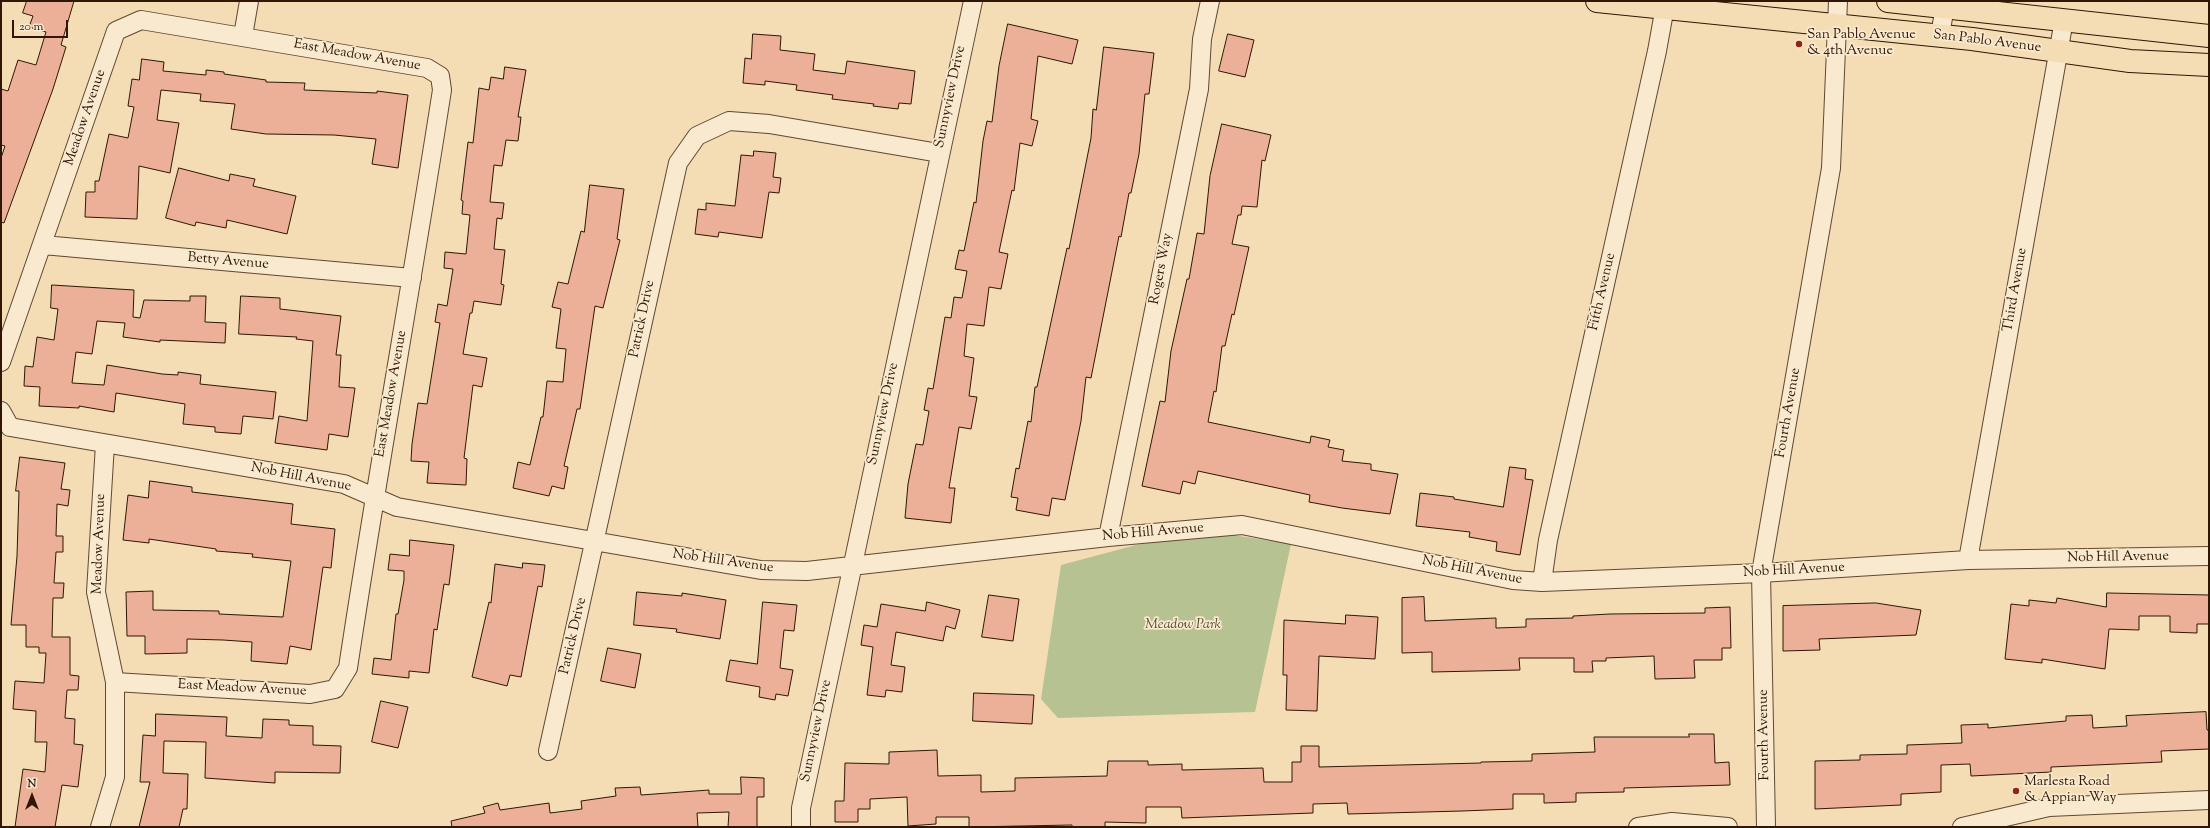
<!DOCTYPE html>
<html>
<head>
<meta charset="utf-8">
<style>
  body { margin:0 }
  #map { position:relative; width:2210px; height:828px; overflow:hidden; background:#f4ddb5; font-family:"Sorts Mill Goudy",serif }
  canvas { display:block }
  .frame { position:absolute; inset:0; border:2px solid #2f1605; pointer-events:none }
  .north { position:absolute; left:12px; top:776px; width:40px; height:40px; -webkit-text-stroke:3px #f8e9cf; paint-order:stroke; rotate:0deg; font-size:11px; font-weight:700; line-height:16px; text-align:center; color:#2f1605 }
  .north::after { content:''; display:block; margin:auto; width:14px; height:18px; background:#2f1605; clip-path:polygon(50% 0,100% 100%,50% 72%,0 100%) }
  .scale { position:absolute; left:12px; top:20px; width:56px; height:18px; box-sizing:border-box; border:2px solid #2f1605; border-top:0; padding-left:5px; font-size:12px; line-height:14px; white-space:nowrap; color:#2f1605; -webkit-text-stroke:3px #f8e9cf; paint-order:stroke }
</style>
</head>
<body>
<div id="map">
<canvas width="2210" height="828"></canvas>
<div class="frame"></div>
<div class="north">N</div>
<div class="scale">20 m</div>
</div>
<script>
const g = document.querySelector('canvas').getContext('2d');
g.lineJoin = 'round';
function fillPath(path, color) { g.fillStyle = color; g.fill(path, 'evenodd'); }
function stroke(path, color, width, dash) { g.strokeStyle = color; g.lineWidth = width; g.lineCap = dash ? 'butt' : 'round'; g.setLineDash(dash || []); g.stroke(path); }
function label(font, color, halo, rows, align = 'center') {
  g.font = font + ' "Sorts Mill Goudy",serif'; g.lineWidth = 3.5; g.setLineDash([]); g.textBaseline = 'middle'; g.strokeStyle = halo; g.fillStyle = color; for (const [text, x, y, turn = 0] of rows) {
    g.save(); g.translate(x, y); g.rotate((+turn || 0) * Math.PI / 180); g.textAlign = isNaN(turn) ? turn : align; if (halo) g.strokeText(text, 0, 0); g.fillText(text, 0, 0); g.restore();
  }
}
const green = new Path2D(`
  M 1202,534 L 1226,534 L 1291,544 L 1255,712 L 1058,718 L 1041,699 L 1061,565 L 1136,545 Z`);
const building = new Path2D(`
  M 27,1 L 74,1 L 61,45 L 66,47 L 53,89 L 4,223 L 1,222 L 1,158 L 5,146 L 1,145 L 1,89 L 8,91 L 18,60 L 36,65 L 46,32 L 29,27 L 33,16 L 23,13 Z
  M 1008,24 L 1078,40 L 1072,64 L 1038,56 L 1031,119 L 1038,121 L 1032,146 L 1020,143 L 1014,191 L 1012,190 L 999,252 L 1008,254 L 1001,289 L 989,287 L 984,326 L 967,324 L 964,356 L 974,358 L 969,396 L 977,397 L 971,429 L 959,427 L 949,488 L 955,488 L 951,523 L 905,518 L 908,484 L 916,444 L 923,445 L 929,411 L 924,410 L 928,388 L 933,389 L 945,317 L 951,318 L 954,297 L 962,298 L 967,271 L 955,269 L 959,250 L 964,251 L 974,202 L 976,203 L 983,141 L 987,121 L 992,122 L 999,66 Z
  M 753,34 L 781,36 L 780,50 L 815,54 L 813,70 L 845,74 L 847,61 L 915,71 L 911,104 L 899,103 L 898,109 L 873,106 L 874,104 L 832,99 L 833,95 L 796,90 L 797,85 L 765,81 L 765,85 L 743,83 L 745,58 L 751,59 Z
  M 1228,34 L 1254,40 L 1245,77 L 1219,71 Z
  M 1104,47 L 1154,53 L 1149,94 L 1145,94 L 1139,154 L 1131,193 L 1129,193 L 1121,237 L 1119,236 L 1091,378 L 1086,377 L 1081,421 L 1065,500 L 1052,498 L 1049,516 L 1016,510 L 1018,498 L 1011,497 L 1016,468 L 1019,469 L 1028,421 L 1031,422 L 1035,387 L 1037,387 L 1067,248 L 1069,249 L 1091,138 L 1093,109 L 1096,110 Z
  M 142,59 L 164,62 L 163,71 L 206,75 L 206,70 L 224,72 L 224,74 L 266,80 L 266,82 L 305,83 L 304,90 L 377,93 L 377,91 L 408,95 L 398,168 L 372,164 L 376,139 L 334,135 L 266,134 L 231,129 L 235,104 L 200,101 L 201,94 L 161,90 L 157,120 L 179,123 L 170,173 L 139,166 L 137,219 L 85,217 L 86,192 L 95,192 L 95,181 L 99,181 L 109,134 L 128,138 L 134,107 L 128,106 L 132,79 L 139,80 Z
  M 505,67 L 526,70 L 518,117 L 521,117 L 518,141 L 506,140 L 502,166 L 494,165 L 490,202 L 504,203 L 502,219 L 497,218 L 494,249 L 505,250 L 501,284 L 504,285 L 501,305 L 474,301 L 472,313 L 470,313 L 463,354 L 487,358 L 482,387 L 473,385 L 464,458 L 467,459 L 466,485 L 427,483 L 429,462 L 411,461 L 412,444 L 418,403 L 427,404 L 440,323 L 435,322 L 438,304 L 447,306 L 453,269 L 444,268 L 445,252 L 466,254 L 470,215 L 462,214 L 463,201 L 461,200 L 468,142 L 473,143 L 479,88 L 489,90 L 491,77 L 503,79 Z
  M 1222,124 L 1271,135 L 1265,161 L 1262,160 L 1257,207 L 1242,206 L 1241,215 L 1238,215 L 1232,244 L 1249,247 L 1234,315 L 1232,314 L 1225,346 L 1222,346 L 1216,392 L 1214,391 L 1208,422 L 1310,443 L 1311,436 L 1330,440 L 1328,447 L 1344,450 L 1342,461 L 1371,464 L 1371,470 L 1398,474 L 1390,514 L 1342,508 L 1309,502 L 1310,495 L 1198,471 L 1195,484 L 1183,481 L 1180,494 L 1142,486 L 1160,401 L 1165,402 L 1171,351 L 1187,279 L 1189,279 L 1197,233 L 1204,234 L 1210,176 Z
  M 754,151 L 776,153 L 773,177 L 781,178 L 779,193 L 769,192 L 762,238 L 719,232 L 718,237 L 695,234 L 698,209 L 706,210 L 706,203 L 735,206 L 741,155 L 753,156 Z
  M 179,168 L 229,181 L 230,174 L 255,179 L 253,186 L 296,196 L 287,234 L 227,220 L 226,228 L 196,222 L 195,226 L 166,218 Z
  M 590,185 L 624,189 L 617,239 L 620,240 L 603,308 L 595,306 L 580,409 L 577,409 L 564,466 L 568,467 L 564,489 L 552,486 L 549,496 L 513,488 L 518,462 L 530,465 L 541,417 L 543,417 L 547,381 L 563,382 L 566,349 L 556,348 L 561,309 L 552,307 L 558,282 L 568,284 L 581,231 L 584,232 Z
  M 52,285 L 134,290 L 133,317 L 140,318 L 144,300 L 190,301 L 190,296 L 206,296 L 205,322 L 226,323 L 225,343 L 160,340 L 160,342 L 123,337 L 125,323 L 97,321 L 92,354 L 76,352 L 72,383 L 104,385 L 107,365 L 162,374 L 178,375 L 178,372 L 201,375 L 200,384 L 276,392 L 273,419 L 243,416 L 241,434 L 215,432 L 215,427 L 183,424 L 185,404 L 116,393 L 114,412 L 79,406 L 79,408 L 39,406 L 40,387 L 24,386 L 25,366 L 33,367 L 37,337 L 54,340 L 58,309 L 51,308 Z
  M 241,296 L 280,298 L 280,309 L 341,316 L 336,355 L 341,355 L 339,387 L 355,388 L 348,437 L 329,434 L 327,450 L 275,443 L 279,416 L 307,421 L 313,341 L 296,339 L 297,337 L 239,334 Z
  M 20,457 L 65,463 L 61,489 L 70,490 L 68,506 L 57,504 L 56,536 L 63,536 L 63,552 L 56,552 L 54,583 L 64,583 L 63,598 L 53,598 L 52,637 L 70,637 L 70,675 L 79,676 L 78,690 L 67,690 L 65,718 L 75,719 L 74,744 L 83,745 L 78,787 L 62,785 L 55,827 L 15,827 L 23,769 L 45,772 L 47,742 L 35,742 L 36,711 L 13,709 L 15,681 L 44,683 L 46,653 L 39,653 L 39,647 L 26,647 L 26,625 L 11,625 L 17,556 L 19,491 L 16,491 Z
  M 1510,467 L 1526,469 L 1525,479 L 1533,480 L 1520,555 L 1496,551 L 1497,542 L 1469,537 L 1470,532 L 1416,526 L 1420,493 L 1454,497 L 1454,499 L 1503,507 Z
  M 150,481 L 192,487 L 192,492 L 293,504 L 291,524 L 335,529 L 331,568 L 323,567 L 311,650 L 290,646 L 287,664 L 251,661 L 252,642 L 223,640 L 187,639 L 187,653 L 145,654 L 145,636 L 127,636 L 126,592 L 153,591 L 153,610 L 219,611 L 219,614 L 283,617 L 291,561 L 252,557 L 253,554 L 216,551 L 216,549 L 149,539 L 149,543 L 123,540 L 128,495 L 148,498 Z
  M 410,540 L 454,545 L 449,585 L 444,584 L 437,630 L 434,629 L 429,673 L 409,671 L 409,678 L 372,674 L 374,658 L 391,660 L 396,614 L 398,614 L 404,580 L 404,571 L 388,570 L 390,554 L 409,556 Z
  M 523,563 L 545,565 L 542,587 L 538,586 L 521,677 L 510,675 L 507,686 L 472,677 L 489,602 L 491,603 L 495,564 L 522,568 Z
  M 637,592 L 682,596 L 682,593 L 726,600 L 720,639 L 676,632 L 677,629 L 634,625 Z
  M 2107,593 L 2209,595 L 2209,624 L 2197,624 L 2197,633 L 2170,632 L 2170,616 L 2139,616 L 2139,630 L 2109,629 L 2105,669 L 2042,659 L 2042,663 L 2005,659 L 2011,604 L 2029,606 L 2029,600 L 2056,603 L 2057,598 L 2106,607 Z
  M 989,595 L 1019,599 L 1013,641 L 982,637 Z
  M 1424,597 L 1425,621 L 1496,618 L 1496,628 L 1526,627 L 1526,619 L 1573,618 L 1573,616 L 1610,614 L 1705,613 L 1705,608 L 1730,607 L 1731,648 L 1722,648 L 1722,660 L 1694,660 L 1695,678 L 1655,679 L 1654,656 L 1606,658 L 1606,661 L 1592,661 L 1593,672 L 1574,672 L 1574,658 L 1519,658 L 1520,670 L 1432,672 L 1432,652 L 1402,653 L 1402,598 Z
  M 763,602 L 797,605 L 794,631 L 784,630 L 780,668 L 793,670 L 788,696 L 776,694 L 775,700 L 759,697 L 760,687 L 726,681 L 730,660 L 757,664 Z
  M 927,602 L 960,610 L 955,629 L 946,626 L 943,641 L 896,632 L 891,665 L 905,667 L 902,692 L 886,690 L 885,697 L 867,695 L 873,647 L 861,645 L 864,625 L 877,627 L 881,604 L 925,611 Z
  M 1876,603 L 1921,610 L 1916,635 L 1819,639 L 1820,650 L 1783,651 L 1783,606 Z
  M 1346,615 L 1378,617 L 1375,659 L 1319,656 L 1317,711 L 1286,710 L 1287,675 L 1283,675 L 1284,620 L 1345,624 Z
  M 608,648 L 641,654 L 635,688 L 601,681 Z
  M 974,693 L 1034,695 L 1032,724 L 973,721 Z
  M 381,701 L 408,707 L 398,748 L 372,742 Z
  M 2206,712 L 2207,730 L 2209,730 L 2209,749 L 2161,751 L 2162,762 L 2051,767 L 2051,772 L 1971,776 L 1970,764 L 1941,765 L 1941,792 L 1901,794 L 1901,805 L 1815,809 L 1815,761 L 1860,760 L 1860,755 L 1907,754 L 1907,745 L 1962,743 L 1961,725 L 1988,724 L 1988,728 L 2066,721 L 2066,716 L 2092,715 L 2093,728 L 2127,726 L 2126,716 Z
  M 156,714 L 227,717 L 226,736 L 262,738 L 263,719 L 289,720 L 289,725 L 313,726 L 313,745 L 341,746 L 340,773 L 275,772 L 275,783 L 205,778 L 206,742 L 164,741 L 163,773 L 188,774 L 187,809 L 183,809 L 179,827 L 139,827 L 150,782 L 140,782 L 143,735 L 155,736 Z
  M 1689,734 L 1714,734 L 1715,763 L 1729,762 L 1730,785 L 1624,788 L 1624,792 L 1576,793 L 1576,802 L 1544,803 L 1544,794 L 1513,794 L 1513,809 L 1462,811 L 1348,814 L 1347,803 L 1313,804 L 1313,813 L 1182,818 L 1181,807 L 1146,807 L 1146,823 L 1105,822 L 1105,827 L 1072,827 L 1072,825 L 969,827 L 969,817 L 936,817 L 936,824 L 908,826 L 907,797 L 870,799 L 870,809 L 858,809 L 858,822 L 835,822 L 835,801 L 844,801 L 845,763 L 889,764 L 889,752 L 937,750 L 938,776 L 981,775 L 981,792 L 1015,791 L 1015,778 L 1107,776 L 1108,761 L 1148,761 L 1148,765 L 1182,764 L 1182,770 L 1263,768 L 1264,782 L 1292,782 L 1292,762 L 1301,762 L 1301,746 L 1319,746 L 1319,767 L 1481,763 L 1481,762 L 1532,761 L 1532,754 L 1595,752 L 1594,737 L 1689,737 Z
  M 741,777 L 764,778 L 764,797 L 757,797 L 757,827 L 728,827 L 729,812 L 697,813 L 698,827 L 452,827 L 451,821 L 485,813 L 483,807 L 498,803 L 500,810 L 549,803 L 550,813 L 582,809 L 581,801 L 616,796 L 615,788 L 640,787 L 641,795 L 709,790 L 709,794 L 741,794 Z`);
const minor = new Path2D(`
  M 1940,35 L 1946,1
  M 243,36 L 249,1
  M 43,245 L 412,278
  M 1,362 L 116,31 L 141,20 L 427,68 L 440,76 L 442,90 C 412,283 377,475 348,668 L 335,689 L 310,694 L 115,682
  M 1,411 L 10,427 L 344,484 L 397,507 L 761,570 L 807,571 L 1108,537 L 1242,525 L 1513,580 L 1542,582 L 1761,573 L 1968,560 L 2209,556
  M 1108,537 L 1199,89 L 1202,39 L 1210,1
  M 1968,560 L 2064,20
  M 1542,582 L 1548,540 L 1657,51 L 1666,1
  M 548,751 L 678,163 L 697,136 L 729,121 L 769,124 L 939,153
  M 100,827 L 115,777 L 115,682 L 96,592 L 105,444
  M 801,827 L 801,808 L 973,1
  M 1638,827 L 1672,822 L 1728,827
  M 1766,827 L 1761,573 L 1831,168 L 1838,1
  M 1962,827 L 2049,807 L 2209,800`);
const major = new Path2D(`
  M 1597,1 L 1972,39 L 2130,61 L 2209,65
  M 1888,1 L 2209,36`);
const markers = [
  [1799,44,4,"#8f2418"],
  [2016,791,4,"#8f2418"]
];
const poiNames = [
  ["San Pablo Avenue",1807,36],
  ["& 4th Avenue",1807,52],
  ["Marlesta Road",2024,783],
  ["& Appian Way",2024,799]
];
const streetNames = [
  ["San Pablo Avenue",1987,42,7],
  ["East Meadow Avenue",357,56,10],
  ["Sunnyview Drive",951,97,-78],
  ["Meadow Avenue",86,118,-71],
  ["Betty Avenue",228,262,5],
  ["Rogers Way",1162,269,-79],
  ["Third Avenue",2016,290,-80],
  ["Fifth Avenue",1603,292,-77],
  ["Patrick Drive",643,319,-78],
  ["East Meadow Avenue",392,394,-80],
  ["Fourth Avenue",1789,413,-80],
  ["Sunnyview Drive",884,414,-78],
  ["Nob Hill Avenue",301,478,11],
  ["Nob Hill Avenue",1153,533,-5],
  ["Meadow Avenue",100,544,-88],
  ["Nob Hill Avenue",2118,558,-1],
  ["Nob Hill Avenue",723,562,8],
  ["Nob Hill Avenue",1472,571,11],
  ["Nob Hill Avenue",1794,571,-3],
  ["Patrick Drive",574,636,-77],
  ["East Meadow Avenue",242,689,3],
  ["Sunnyview Drive",817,731,-78],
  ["Fourth Avenue",1765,735,-91]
];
const parkNames = [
  ["Meadow Park",1183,626]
];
fillPath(green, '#b6c291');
fillPath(building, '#ebb097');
stroke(building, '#2f1605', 1);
stroke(minor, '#604831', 20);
stroke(major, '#2f1605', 24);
stroke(minor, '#f8e9cf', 18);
stroke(major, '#f4ddb5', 22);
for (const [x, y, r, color] of markers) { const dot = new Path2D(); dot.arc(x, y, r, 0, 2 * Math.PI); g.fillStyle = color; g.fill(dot); stroke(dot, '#f8e9cf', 1.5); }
label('14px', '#2f1605', '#f8e9cf', poiNames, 'left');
label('14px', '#2f1605', '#f8e9cf', streetNames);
label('italic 14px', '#584a2f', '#f8e9cf', parkNames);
</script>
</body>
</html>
